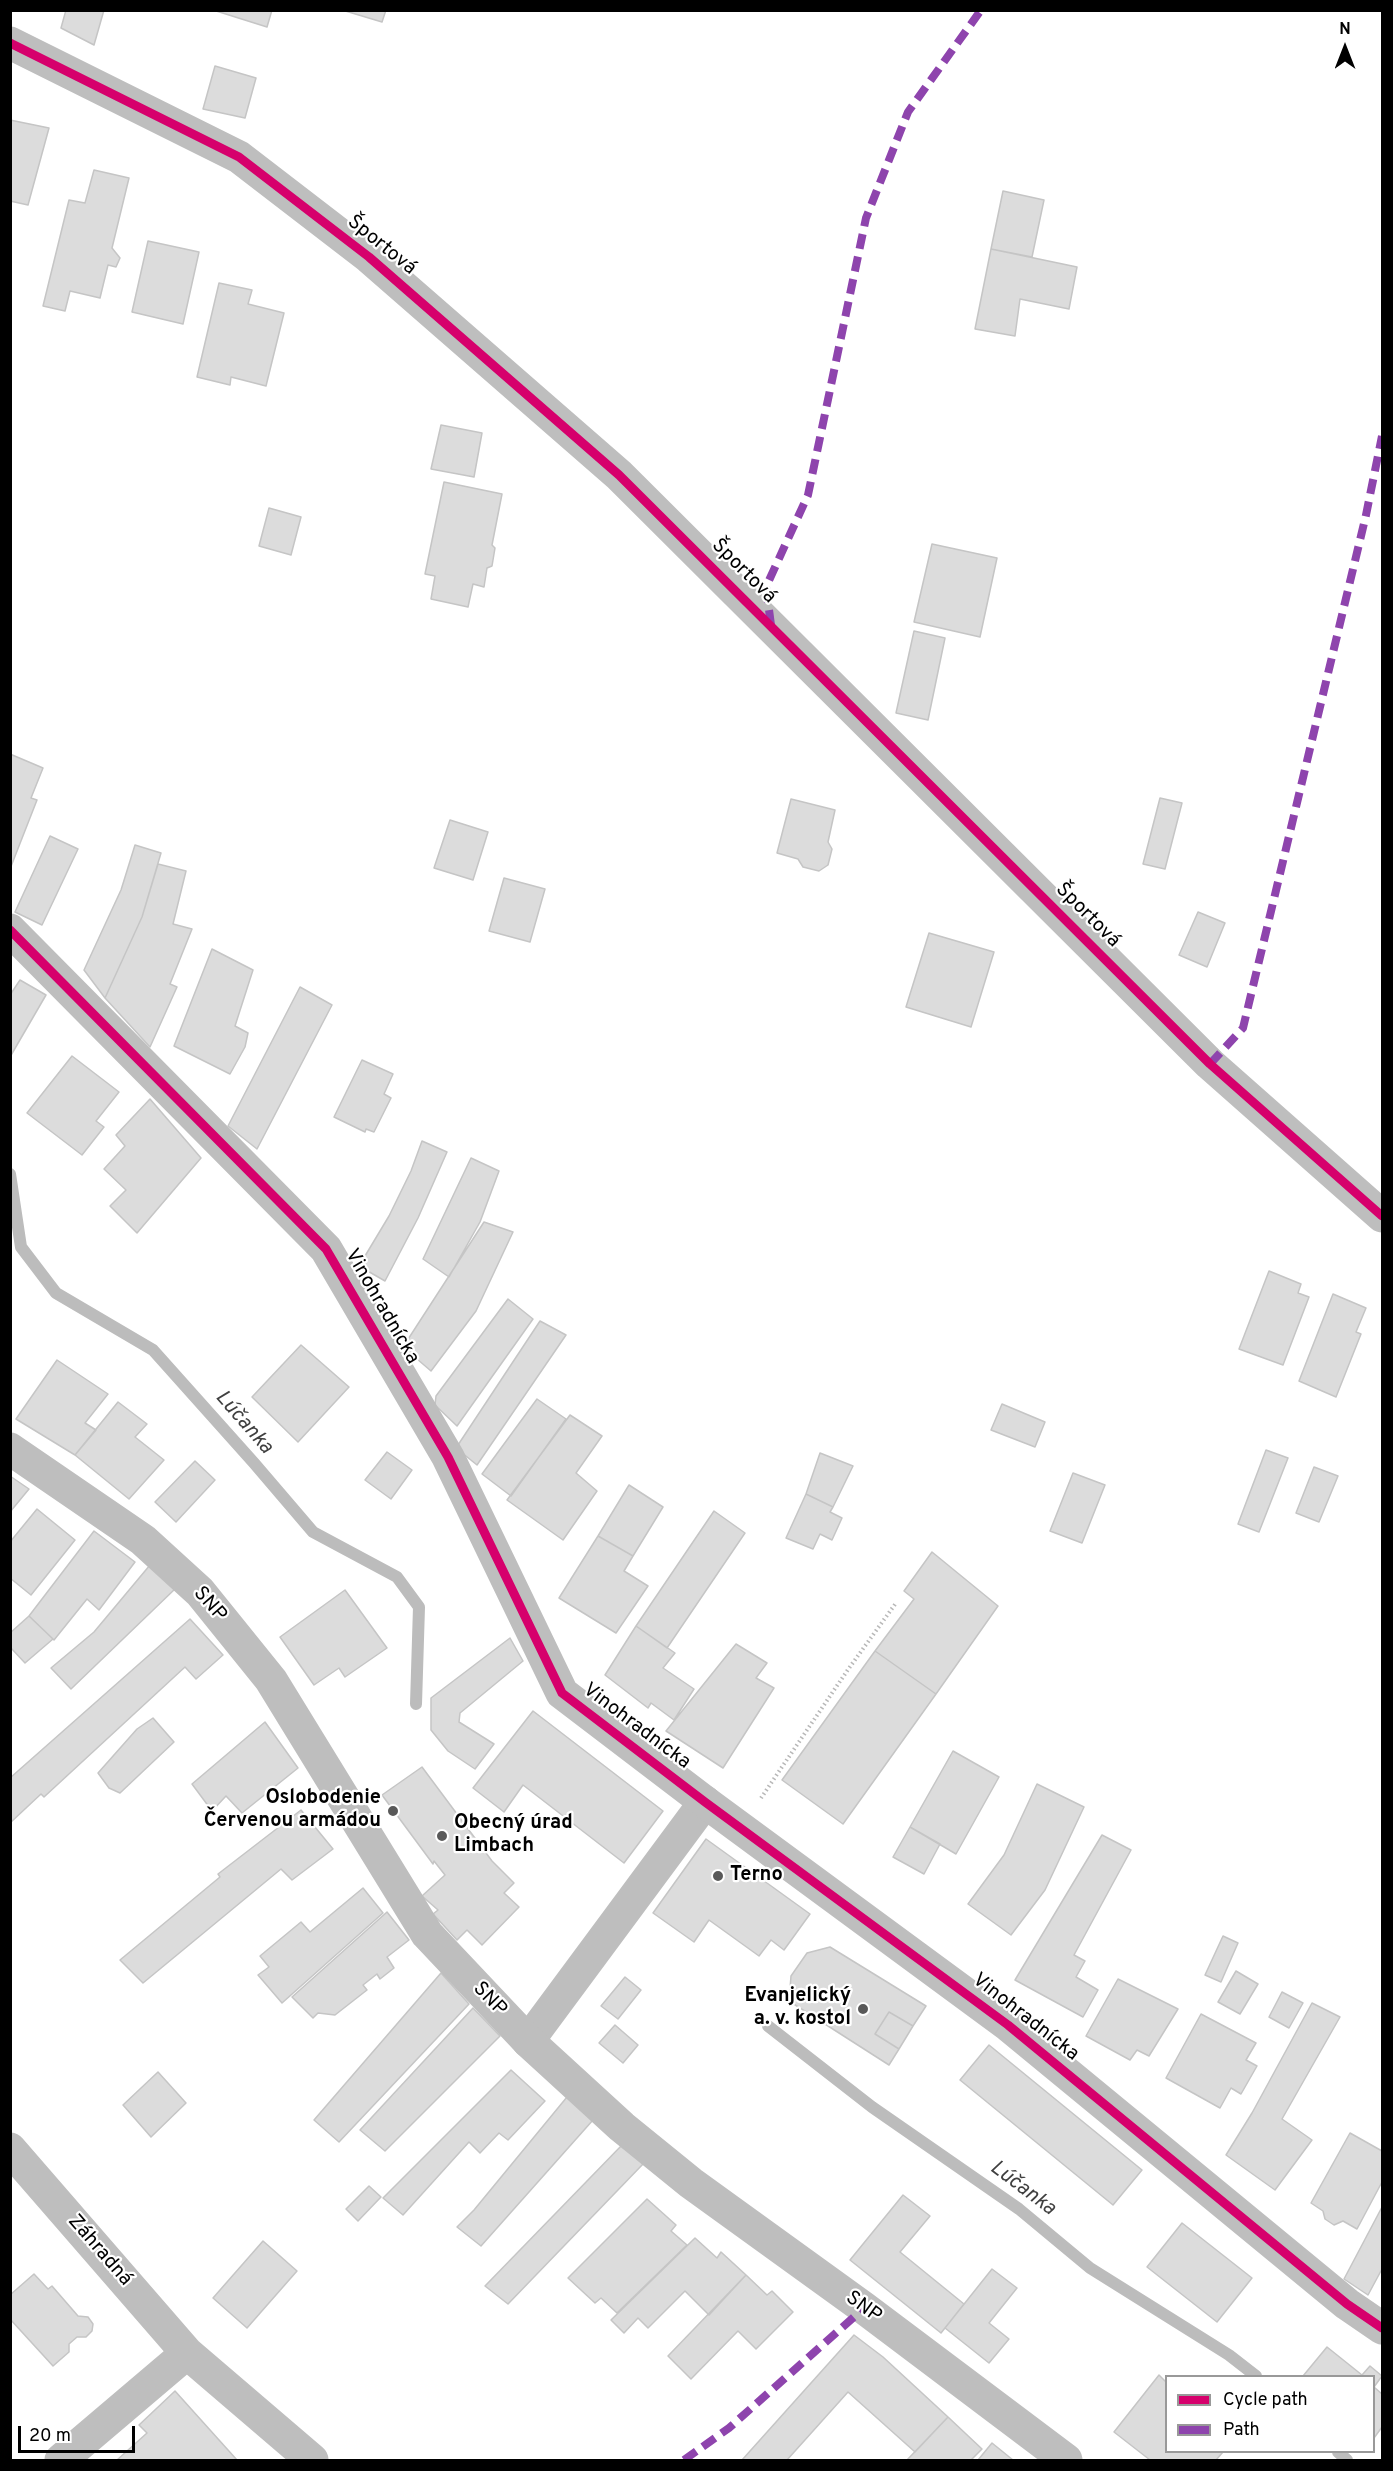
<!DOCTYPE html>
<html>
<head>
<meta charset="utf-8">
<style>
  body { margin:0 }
  #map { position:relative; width:1393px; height:2471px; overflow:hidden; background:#fff; font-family:Overpass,sans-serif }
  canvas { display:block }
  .frame { position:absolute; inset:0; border:12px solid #000; pointer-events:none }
  .legend { position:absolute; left:1165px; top:2375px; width:210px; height:78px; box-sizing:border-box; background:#fff; border:2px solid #999; margin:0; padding:8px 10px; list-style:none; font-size:18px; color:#000 }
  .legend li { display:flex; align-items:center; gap:12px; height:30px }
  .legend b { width:30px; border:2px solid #999 }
  .north { position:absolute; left:1315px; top:18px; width:60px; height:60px; -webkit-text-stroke:4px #fff; paint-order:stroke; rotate:0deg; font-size:16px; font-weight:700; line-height:24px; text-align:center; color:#000 }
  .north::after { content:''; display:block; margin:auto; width:21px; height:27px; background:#000; clip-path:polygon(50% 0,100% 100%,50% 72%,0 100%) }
  .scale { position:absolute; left:18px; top:2426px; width:117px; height:27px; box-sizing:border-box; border:3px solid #000; border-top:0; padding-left:8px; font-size:18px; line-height:21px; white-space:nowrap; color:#000; -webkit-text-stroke:4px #fff; paint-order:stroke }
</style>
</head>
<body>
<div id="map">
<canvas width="1393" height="2471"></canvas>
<div class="frame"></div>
<ul class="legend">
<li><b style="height:8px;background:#d6006c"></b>Cycle path</li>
<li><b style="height:8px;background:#8e44ad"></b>Path</li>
</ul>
<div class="north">N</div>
<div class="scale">20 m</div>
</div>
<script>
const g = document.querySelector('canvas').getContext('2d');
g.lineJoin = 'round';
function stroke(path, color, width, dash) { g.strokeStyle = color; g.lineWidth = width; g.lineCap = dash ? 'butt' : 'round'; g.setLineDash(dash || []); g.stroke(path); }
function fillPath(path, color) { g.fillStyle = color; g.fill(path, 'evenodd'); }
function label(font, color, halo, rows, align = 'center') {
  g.font = font + ' Overpass,sans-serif'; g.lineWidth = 4.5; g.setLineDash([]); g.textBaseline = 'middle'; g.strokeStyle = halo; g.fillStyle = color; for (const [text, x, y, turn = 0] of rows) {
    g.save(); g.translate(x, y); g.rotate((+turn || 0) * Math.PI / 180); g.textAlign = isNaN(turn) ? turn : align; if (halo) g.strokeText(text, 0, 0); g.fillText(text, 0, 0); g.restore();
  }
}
const stream = new Path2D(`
  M 10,1174 L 21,1247 L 56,1293 L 153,1350 L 254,1463 L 313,1532 L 397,1577 L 419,1607 L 416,1704
  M 768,2026 L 872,2107 L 1019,2209 L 1090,2268 L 1229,2355 L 1256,2376
  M 1338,2452 L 1347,2460`);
const building = new Path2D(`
  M 66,10 L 104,10 L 94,45 L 61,28 Z
  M 213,10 L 272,10 L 267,27 Z
  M 342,10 L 386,10 L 382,22 Z
  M 215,66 L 256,78 L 245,118 L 203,109 Z
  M 10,120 L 49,128 L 28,205 L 10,201 Z
  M 94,170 L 129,178 L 112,248 L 120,258 L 116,267 L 108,265 L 100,298 L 70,291 L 65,311 L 43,306 L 69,200 L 85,203 Z
  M 1003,191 L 1044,200 L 1032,257 L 991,249 Z
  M 148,241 L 199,252 L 183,324 L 132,312 Z
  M 991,249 L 1077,267 L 1069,309 L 1020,299 L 1015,336 L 975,329 Z
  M 219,283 L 252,290 L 248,304 L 284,313 L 266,386 L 231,377 L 230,385 L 197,377 Z
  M 441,425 L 482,433 L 474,477 L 431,469 Z
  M 444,482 L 502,494 L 492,545 L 495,548 L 492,566 L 487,568 L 484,587 L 473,584 L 468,607 L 431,599 L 435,576 L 425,574 Z
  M 269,508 L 301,517 L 291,555 L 259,546 Z
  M 932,544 L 997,558 L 980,637 L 914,622 Z
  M 914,631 L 945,638 L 928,720 L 896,713 Z
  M 10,754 L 43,768 L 31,798 L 37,800 L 10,869 Z
  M 1160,798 L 1182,803 L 1165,869 L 1143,864 Z
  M 791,799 L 835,810 L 828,842 L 832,849 L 828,865 L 819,871 L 803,867 L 798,859 L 777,853 Z
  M 450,820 L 488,832 L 473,880 L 434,868 Z
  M 50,836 L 78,849 L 42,925 L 15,912 Z
  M 135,845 L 161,853 L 142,917 L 105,998 L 84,970 L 121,890 Z
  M 158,864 L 186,871 L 173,924 L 192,929 L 170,984 L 177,987 L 150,1047 L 105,998 L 142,917 Z
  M 504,878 L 545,889 L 530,942 L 489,931 Z
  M 1198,912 L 1225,923 L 1207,967 L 1179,955 Z
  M 929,933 L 994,952 L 971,1027 L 906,1007 Z
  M 212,949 L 253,970 L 235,1026 L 248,1033 L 245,1047 L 230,1074 L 174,1046 Z
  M 20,980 L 46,995 L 10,1057 L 10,995 Z
  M 300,987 L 332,1005 L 257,1149 L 228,1126 Z
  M 72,1056 L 119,1092 L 96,1121 L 104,1127 L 82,1155 L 27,1113 Z
  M 362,1060 L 393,1074 L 384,1094 L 391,1098 L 374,1132 L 366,1129 L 365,1132 L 334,1117 Z
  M 150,1099 L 201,1158 L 137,1233 L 110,1206 L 126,1190 L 104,1169 L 125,1146 L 116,1135 Z
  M 422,1141 L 447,1152 L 418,1218 L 385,1281 L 359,1266 L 389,1216 L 411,1171 Z
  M 471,1158 L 499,1171 L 480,1222 L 449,1277 L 423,1259 Z
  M 484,1222 L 513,1232 L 476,1311 L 431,1371 L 403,1347 Z
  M 1269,1271 L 1301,1284 L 1298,1293 L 1309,1297 L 1283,1365 L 1239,1349 Z
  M 1333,1294 L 1366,1308 L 1356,1332 L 1361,1334 L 1336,1397 L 1299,1381 Z
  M 508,1299 L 533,1319 L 457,1426 L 435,1405 L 436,1396 Z
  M 540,1321 L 566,1335 L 477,1465 L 456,1448 Z
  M 301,1345 L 349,1387 L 298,1442 L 252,1397 Z
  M 57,1360 L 108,1394 L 85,1423 L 96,1430 L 75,1455 L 16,1419 Z
  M 537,1399 L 566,1419 L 511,1496 L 482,1474 Z
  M 118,1402 L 147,1424 L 135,1437 L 164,1460 L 129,1499 L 75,1455 Z
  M 1002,1404 L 1045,1422 L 1035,1447 L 991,1430 Z
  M 570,1415 L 602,1436 L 576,1473 L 597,1491 L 563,1540 L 507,1500 Z
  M 1266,1450 L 1288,1458 L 1259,1532 L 1238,1524 Z
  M 387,1452 L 412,1470 L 391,1499 L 365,1480 Z
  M 820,1453 L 853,1466 L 833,1507 L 806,1494 Z
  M 195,1461 L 215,1480 L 176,1522 L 155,1502 Z
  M 1314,1467 L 1338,1476 L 1319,1522 L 1296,1513 Z
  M 1073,1473 L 1105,1485 L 1082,1543 L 1050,1531 Z
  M 10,1476 L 29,1489 L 10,1512 Z
  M 629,1485 L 663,1507 L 633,1556 L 598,1536 Z
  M 806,1494 L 833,1507 L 830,1512 L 842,1518 L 832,1540 L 820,1534 L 813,1549 L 786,1538 Z
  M 37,1509 L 75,1540 L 31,1595 L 10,1578 L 10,1542 Z
  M 714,1511 L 745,1533 L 667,1648 L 636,1626 Z
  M 94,1531 L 135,1562 L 99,1610 L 87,1599 L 54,1640 L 29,1616 Z
  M 598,1536 L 633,1556 L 624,1571 L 648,1586 L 616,1633 L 559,1598 Z
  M 932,1552 L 998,1606 L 936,1694 L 875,1651 L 914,1599 L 904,1591 Z
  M 150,1565 L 176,1588 L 71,1689 L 51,1668 L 94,1632 Z
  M 345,1590 L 387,1648 L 345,1677 L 339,1668 L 314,1685 L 280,1637 Z
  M 29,1616 L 53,1639 L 25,1663 L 10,1647 L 10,1633 Z
  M 190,1619 L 223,1655 L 196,1679 L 185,1667 L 44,1797 L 41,1794 L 10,1823 L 10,1778 Z
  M 636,1626 L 675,1653 L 663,1668 L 694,1689 L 674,1720 L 651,1703 L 648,1708 L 605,1675 Z
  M 510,1638 L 523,1661 L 460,1713 L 459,1722 L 494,1744 L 475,1769 L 448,1751 L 431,1730 L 431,1698 Z
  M 736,1644 L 767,1663 L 756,1678 L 774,1688 L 723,1768 L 666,1731 Z
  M 875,1651 L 936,1694 L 843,1824 L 782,1780 Z
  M 533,1711 L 663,1811 L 624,1863 L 523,1785 L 504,1812 L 473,1788 Z
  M 153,1718 L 174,1742 L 120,1793 L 109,1788 L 98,1773 L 137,1729 Z
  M 265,1722 L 298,1768 L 242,1813 L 226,1796 L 212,1811 L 192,1784 Z
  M 953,1751 L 999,1777 L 956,1854 L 910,1827 Z
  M 422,1767 L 492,1861 L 514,1883 L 504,1893 L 519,1907 L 482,1945 L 467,1930 L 457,1940 L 433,1914 L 438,1910 L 422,1896 L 445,1875 L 434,1861 L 433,1864 L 382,1795 Z
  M 1037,1784 L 1084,1807 L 1045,1890 L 1011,1935 L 968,1904 L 1004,1855 Z
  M 301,1810 L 333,1849 L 292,1880 L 281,1869 L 143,1983 L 120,1960 L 220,1877 L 218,1874 Z
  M 910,1827 L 940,1844 L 924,1874 L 893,1857 Z
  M 1102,1835 L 1131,1850 L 1074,1955 L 1085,1961 L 1076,1977 L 1098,1990 L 1083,2017 L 1015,1980 Z
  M 706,1839 L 810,1914 L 784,1950 L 771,1940 L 759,1956 L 709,1920 L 694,1942 L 653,1913 Z
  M 363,1888 L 383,1913 L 282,2003 L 258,1975 L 269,1967 L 260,1956 L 301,1922 L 310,1932 Z
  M 387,1912 L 409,1940 L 387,1957 L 394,1968 L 380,1979 L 377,1974 L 363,1985 L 367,1990 L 335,2015 L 318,2013 L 313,2018 L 292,1997 Z
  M 1223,1936 L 1238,1943 L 1221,1982 L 1205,1975 Z
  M 830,1947 L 926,2006 L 913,2026 L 889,2012 L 875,2034 L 899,2049 L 889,2065 L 789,2001 L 791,1976 L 807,1953 Z
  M 1236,1971 L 1258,1984 L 1240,2014 L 1218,2002 Z
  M 441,1973 L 469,2004 L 339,2142 L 314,2120 Z
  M 625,1977 L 641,1990 L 618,2019 L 601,2006 Z
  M 1118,1979 L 1178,2009 L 1149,2056 L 1137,2050 L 1130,2060 L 1086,2036 Z
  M 1282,1992 L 1303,2003 L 1289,2028 L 1269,2017 Z
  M 1312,2003 L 1340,2017 L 1282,2119 L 1312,2140 L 1275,2190 L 1226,2155 L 1252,2113 Z
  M 473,2008 L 500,2036 L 385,2151 L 360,2130 Z
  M 889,2012 L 913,2026 L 899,2049 L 875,2034 Z
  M 1201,2014 L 1256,2043 L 1246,2060 L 1257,2066 L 1241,2094 L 1231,2088 L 1220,2108 L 1166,2078 Z
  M 615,2025 L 638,2045 L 623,2063 L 599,2043 Z
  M 989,2045 L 1142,2170 L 1113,2205 L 960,2080 Z
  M 511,2070 L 545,2101 L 508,2140 L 499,2133 L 480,2153 L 469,2142 L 403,2215 L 383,2198 Z
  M 158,2072 L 186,2103 L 151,2137 L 123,2105 Z
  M 567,2097 L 593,2120 L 481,2246 L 457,2227 L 474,2210 Z
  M 1350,2133 L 1382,2151 L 1382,2182 L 1357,2229 L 1343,2221 L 1334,2225 L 1325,2219 L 1323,2211 L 1311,2203 Z
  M 622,2145 L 644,2163 L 508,2304 L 485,2286 Z
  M 369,2186 L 381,2197 L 358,2221 L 346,2209 Z
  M 903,2195 L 930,2216 L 900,2252 L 964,2304 L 941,2333 L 850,2260 Z
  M 647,2199 L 676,2225 L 671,2231 L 687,2245 L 617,2313 L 601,2298 L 595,2303 L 568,2278 Z
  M 1382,2207 L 1382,2269 L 1368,2295 L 1344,2279 Z
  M 1182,2223 L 1252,2278 L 1217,2322 L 1147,2267 Z
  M 695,2238 L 717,2258 L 721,2252 L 746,2275 L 709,2315 L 685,2291 L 648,2328 L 638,2318 L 624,2333 L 611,2320 Z
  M 263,2241 L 297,2271 L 247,2328 L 213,2298 Z
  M 992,2269 L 1017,2288 L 989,2323 L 1009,2339 L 989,2363 L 945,2328 Z
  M 34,2274 L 48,2289 L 52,2286 L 78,2316 L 88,2317 L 93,2324 L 92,2331 L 86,2337 L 77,2337 L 69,2344 L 69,2352 L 53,2366 L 10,2319 L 10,2295 Z
  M 746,2275 L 767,2295 L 772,2291 L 793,2312 L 756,2349 L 738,2331 L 691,2379 L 668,2356 Z
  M 854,2335 L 883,2357 L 948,2417 L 915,2452 L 848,2392 L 787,2460 L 742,2460 Z
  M 1327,2347 L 1362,2375 L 1370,2366 L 1382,2376 L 1374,2387 L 1382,2394 L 1382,2427 L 1374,2438 L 1374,2376 L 1303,2376 Z
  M 1159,2375 L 1166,2382 L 1166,2452 L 1223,2452 L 1216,2460 L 1150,2460 L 1114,2432 Z
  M 175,2391 L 237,2460 L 117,2460 L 147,2433 L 139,2425 Z
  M 948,2417 L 982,2449 L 971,2460 L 907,2460 Z
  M 992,2443 L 1013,2460 L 978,2460 Z`);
const path = new Path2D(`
  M 761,1798 L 847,1671 L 896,1603`);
const minor = new Path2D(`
  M 10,43 L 239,157 L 369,257 L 619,475 L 1210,1064 L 1382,1216
  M 528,2041 L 705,1802
  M 10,2149 L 187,2353 L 312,2460
  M 61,2460 L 187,2353`);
const tertiary = new Path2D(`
  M 10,930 L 326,1249 L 448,1457 L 562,1693 L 705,1802 L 1008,2025 L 1347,2304 L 1382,2328
  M 10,1449 L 143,1540 L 200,1592 L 271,1680 L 427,1934 L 528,2041 L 622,2127 L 691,2183 L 864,2308 L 1066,2460`);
const quiet = new Path2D(`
  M 771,625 L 766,587 L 808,495 L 866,218 L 908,112 L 981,10
  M 1210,1064 L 1243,1028 L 1366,515 L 1382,436
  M 684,2460 L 729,2428 L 864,2308`);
const cycleway = new Path2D(`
  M 10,43 L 239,157 L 369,257 L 619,475 L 1210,1064 L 1382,1216
  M 10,930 L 326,1249 L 448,1457 L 562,1693 L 705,1802 L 1008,2025 L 1347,2304 L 1382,2328`);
const markers = [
  [393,1811,6,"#595959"],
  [442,1836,6,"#595959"],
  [718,1876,6,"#595959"],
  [863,2009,6,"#595959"]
];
const streetNames = [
  ["Športová",381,246,39],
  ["Športová",743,572,45],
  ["Športová",1087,916,45],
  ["Vinohradnícka",381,1307,60],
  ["SNP",209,1605,49],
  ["Vinohradnícka",636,1727,37],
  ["SNP",489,2000,46],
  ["Vinohradnícka",1025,2018,38],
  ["Záhradná",99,2251,49],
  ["SNP",863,2308,36]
];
const poiNames = [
  ["Oslobodenie",381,1799],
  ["Červenou armádou",381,1822],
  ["Obecný úrad",454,1824,"left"],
  ["Limbach",454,1847,"left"],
  ["Terno",730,1876,"left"],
  ["Evanjelický",851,1997],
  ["a. v. kostol",851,2020]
];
const waterNames = [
  ["Lúčanka",243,1423,49],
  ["Lúčanka",1022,2189,37]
];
stroke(stream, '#bcbcbc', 12);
fillPath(building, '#dcdcdc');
stroke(building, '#c5c5c5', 1.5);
stroke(path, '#b8b8b8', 4, [1.5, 3]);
stroke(minor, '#bebebe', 33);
stroke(tertiary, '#bebebe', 33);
stroke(quiet, '#8e44ad', 8, [15, 8]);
stroke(cycleway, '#d6006c', 9);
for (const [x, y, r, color] of markers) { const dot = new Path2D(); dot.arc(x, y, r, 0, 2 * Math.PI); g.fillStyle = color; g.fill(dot); stroke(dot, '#fff', 2); }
label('20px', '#000', '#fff', streetNames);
label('bold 20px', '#000', '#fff', poiNames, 'right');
label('italic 21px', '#404040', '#fff', waterNames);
</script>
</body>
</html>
